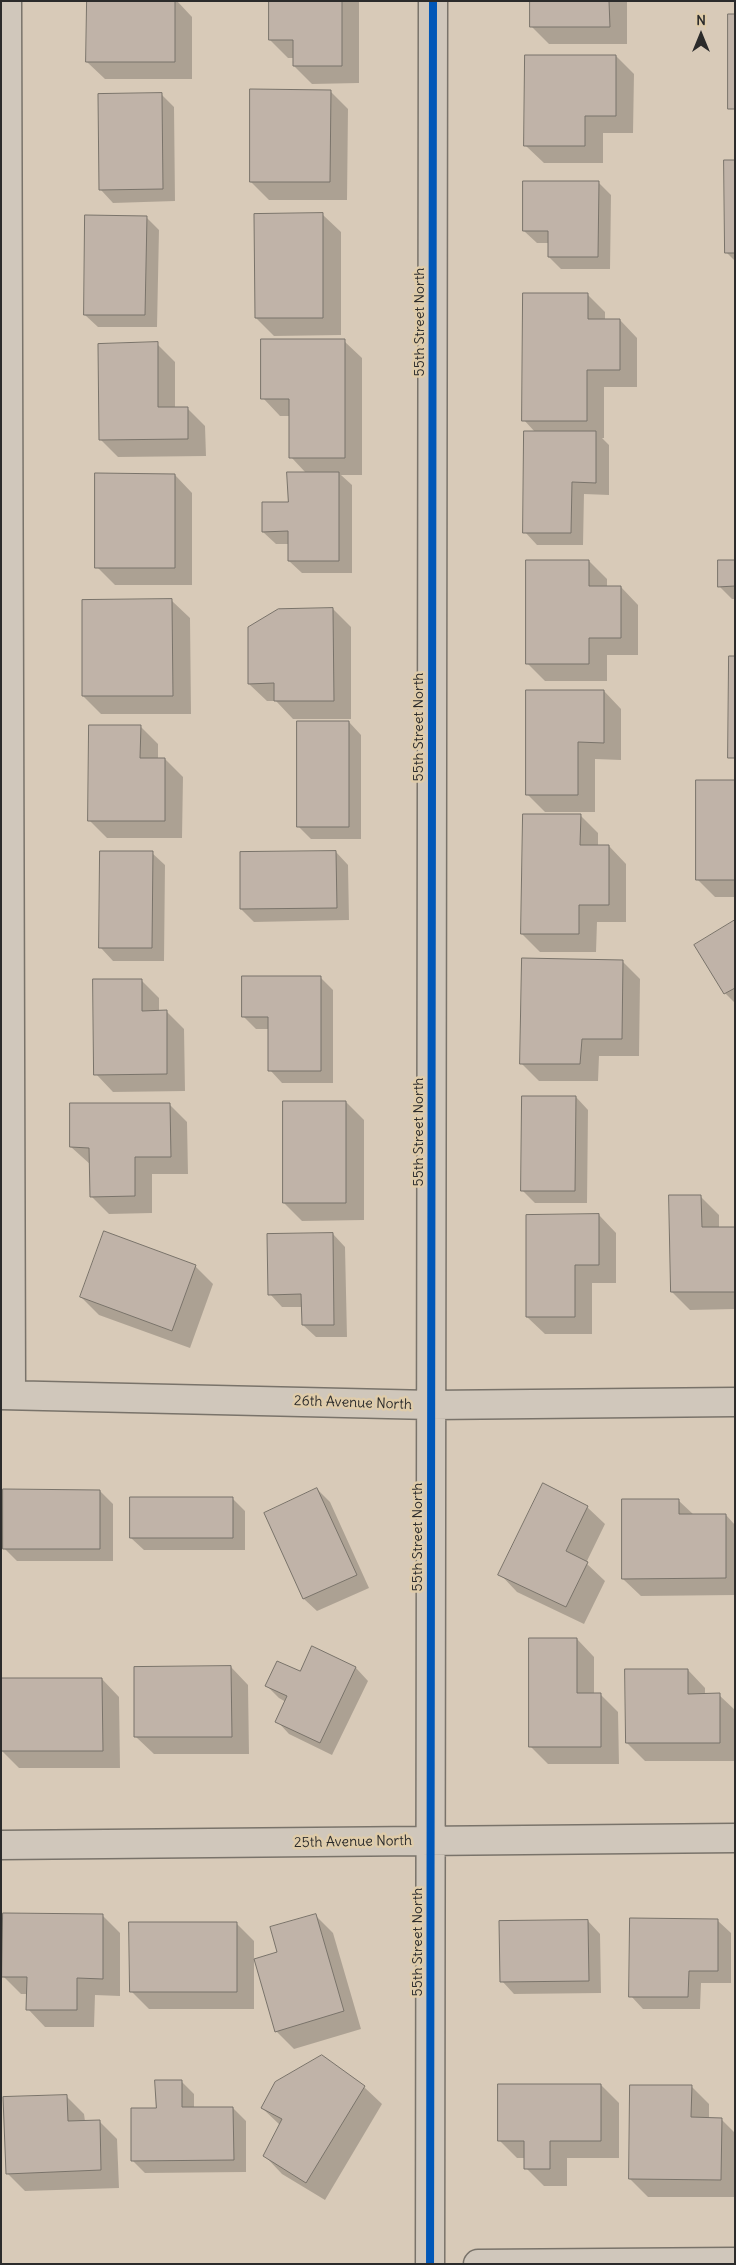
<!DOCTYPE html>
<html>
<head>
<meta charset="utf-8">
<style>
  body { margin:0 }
  #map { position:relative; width:736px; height:2265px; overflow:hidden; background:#d8cab8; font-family:Delius,sans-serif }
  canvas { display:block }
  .frame { position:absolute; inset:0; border:2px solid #2b2b2b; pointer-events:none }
  .north { position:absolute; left:676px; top:10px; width:50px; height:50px; -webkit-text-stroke:4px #dfccaa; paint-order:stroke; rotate:0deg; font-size:14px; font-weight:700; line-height:20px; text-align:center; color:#2b2b2b }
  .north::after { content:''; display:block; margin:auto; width:18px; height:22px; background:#2b2b2b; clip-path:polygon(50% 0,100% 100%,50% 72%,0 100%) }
</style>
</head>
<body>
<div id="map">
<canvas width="736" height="2265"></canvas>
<div class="frame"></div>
<div class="north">N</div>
</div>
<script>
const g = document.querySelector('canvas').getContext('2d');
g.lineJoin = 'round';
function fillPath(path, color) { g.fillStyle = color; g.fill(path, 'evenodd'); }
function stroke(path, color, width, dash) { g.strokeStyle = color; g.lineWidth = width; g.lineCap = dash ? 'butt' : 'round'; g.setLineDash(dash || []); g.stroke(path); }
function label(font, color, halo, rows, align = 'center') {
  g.font = font + ' Delius,sans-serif'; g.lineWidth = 5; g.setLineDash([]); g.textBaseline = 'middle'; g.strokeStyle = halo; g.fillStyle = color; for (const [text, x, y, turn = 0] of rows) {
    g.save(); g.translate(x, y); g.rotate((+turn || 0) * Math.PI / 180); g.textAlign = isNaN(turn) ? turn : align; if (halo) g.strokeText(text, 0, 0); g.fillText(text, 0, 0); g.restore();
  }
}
const shadow = new Path2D(`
  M 88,1 L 177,1 L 192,17 L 192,79 L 105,79 L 87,62 Z
  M 270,1 L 359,1 L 359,83 L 312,84 L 294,66 L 294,58 L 288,58 L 270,40 Z
  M 531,1 L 627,1 L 627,44 L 549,44 L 531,26 Z
  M 616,56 L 634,74 L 633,133 L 603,133 L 603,163 L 544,163 L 526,146 Z
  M 330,91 L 348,109 L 347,200 L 269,200 L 251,182 Z
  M 161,94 L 174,107 L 175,201 L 113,203 L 101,190 Z
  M 735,161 L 735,261 L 727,253 Z
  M 598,182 L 611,195 L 610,269 L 561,269 L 549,257 L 549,243 L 537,243 L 524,231 Z
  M 323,215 L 341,232 L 341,335 L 274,336 L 256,318 Z
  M 146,217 L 159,230 L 157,327 L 98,327 L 85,315 Z
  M 587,294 L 605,312 L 605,320 L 620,320 L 637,338 L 637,387 L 604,387 L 604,438 L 602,438 L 609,445 L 609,495 L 584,494 L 583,545 L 537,545 L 525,532 L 535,432 L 524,420 Z
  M 344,341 L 362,358 L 362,475 L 341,475 L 352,485 L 352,573 L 302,573 L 289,561 L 289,544 L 276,544 L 263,532 L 289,503 L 306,473 L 291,457 L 291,416 L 280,416 L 263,398 Z
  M 157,344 L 175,362 L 175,408 L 187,408 L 205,426 L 206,456 L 118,457 L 101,440 Z
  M 175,475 L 192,493 L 192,585 L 115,585 L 97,567 Z
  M 589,561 L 607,579 L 607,587 L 621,587 L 638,605 L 638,655 L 607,655 L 607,681 L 545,681 L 527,663 Z
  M 735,561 L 735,599 L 732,599 L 720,587 Z
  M 172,601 L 190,618 L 191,714 L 101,714 L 83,696 Z
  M 333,609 L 351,627 L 351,719 L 293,719 L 276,701 L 267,701 L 249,684 Z
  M 604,691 L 621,709 L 621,760 L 595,759 L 595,812 L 545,812 L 527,794 Z
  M 349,722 L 361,735 L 361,839 L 311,839 L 298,826 Z
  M 141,727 L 158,744 L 158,759 L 165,759 L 183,777 L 182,838 L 107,838 L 90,821 Z
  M 735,781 L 735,897 L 715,897 L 697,879 Z
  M 581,816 L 598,833 L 598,846 L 609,846 L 626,864 L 626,922 L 597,922 L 596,952 L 540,952 L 522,934 Z
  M 336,852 L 348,865 L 349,920 L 254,922 L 241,909 Z
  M 152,853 L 165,865 L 164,961 L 113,961 L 101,948 Z
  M 735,921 L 735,1003 L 725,993 Z
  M 622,961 L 640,979 L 639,1056 L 599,1056 L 598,1081 L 539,1081 L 521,1063 Z
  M 320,977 L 333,990 L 333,1083 L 282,1083 L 270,1070 L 269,1029 L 256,1029 L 243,1016 Z
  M 141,980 L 159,998 L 159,1012 L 166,1011 L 184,1029 L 185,1091 L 113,1092 L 96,1074 Z
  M 576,1097 L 588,1110 L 587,1203 L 535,1203 L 522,1190 Z
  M 346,1102 L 364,1120 L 364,1220 L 302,1221 L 284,1203 Z
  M 169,1104 L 187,1122 L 188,1174 L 152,1174 L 152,1213 L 109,1214 L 91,1196 L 91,1165 L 71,1147 Z
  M 701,1197 L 719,1215 L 719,1228 L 735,1228 L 735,1309 L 690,1310 L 672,1292 Z
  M 599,1215 L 616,1233 L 616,1283 L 592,1283 L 592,1334 L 545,1334 L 527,1317 Z
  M 333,1234 L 345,1247 L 347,1337 L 316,1337 L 303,1325 L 303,1307 L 282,1307 L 270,1294 Z
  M 195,1266 L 213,1284 L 190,1348 L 99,1315 L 81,1297 Z
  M 317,1489 L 330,1502 L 369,1588 L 317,1611 L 304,1599 L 265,1514 Z
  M 100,1491 L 113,1504 L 113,1561 L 17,1561 L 4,1548 Z
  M 232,1498 L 245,1511 L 245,1550 L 144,1550 L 131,1538 Z
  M 678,1500 L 694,1515 L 726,1515 L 735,1525 L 735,1595 L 641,1596 L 623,1579 Z
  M 587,1507 L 605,1524 L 586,1563 L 605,1581 L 584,1624 L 517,1592 L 500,1574 Z
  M 577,1639 L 594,1657 L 594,1694 L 600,1694 L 618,1712 L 619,1764 L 548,1764 L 531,1747 Z
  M 312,1647 L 356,1668 L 368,1681 L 332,1755 L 289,1734 L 277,1721 L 286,1702 L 279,1698 L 267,1686 L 300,1673 Z
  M 231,1667 L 248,1685 L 249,1754 L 154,1754 L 136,1737 Z
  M 688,1670 L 705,1688 L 705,1695 L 719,1695 L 735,1710 L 735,1761 L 645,1761 L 627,1743 Z
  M 102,1679 L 119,1697 L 120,1768 L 19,1768 L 1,1750 Z
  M 102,1915 L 120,1933 L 120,1996 L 95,1995 L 94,2027 L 45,2027 L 28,2009 L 28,1994 L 21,1994 L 3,1976 Z
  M 315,1915 L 333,1933 L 361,2029 L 294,2049 L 276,2031 L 278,1953 Z
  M 588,1921 L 600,1934 L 601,1993 L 514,1994 L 502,1981 Z
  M 718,1921 L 731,1933 L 731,1983 L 701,1983 L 700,2009 L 643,2009 L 631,1996 Z
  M 236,1923 L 254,1941 L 254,2009 L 149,2009 L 131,1991 Z
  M 181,2081 L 194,2094 L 194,2108 L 233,2108 L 246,2121 L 246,2172 L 145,2173 L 132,2160 L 158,2109 Z
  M 601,2085 L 619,2103 L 619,2158 L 567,2158 L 567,2186 L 544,2186 L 526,2168 L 525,2158 L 517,2158 L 499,2140 Z
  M 691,2086 L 709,2104 L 709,2119 L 721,2119 L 735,2133 L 735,2197 L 648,2197 L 630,2179 Z
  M 364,2087 L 382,2104 L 325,2200 L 282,2174 L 265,2156 L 280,2125 L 262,2108 Z
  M 66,2096 L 84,2114 L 85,2121 L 99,2121 L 117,2139 L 119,2188 L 25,2191 L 7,2173 Z`);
const building = new Path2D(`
  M 87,1 L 175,1 L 175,62 L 86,62 Z
  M 269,1 L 342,1 L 342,66 L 293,66 L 293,40 L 269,40 Z
  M 530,1 L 609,1 L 610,27 L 530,27 Z
  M 728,14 L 735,14 L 735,109 L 728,109 Z
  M 525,55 L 616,55 L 616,116 L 585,116 L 585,146 L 524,146 Z
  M 250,89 L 331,90 L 330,182 L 250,182 Z
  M 162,93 L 163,189 L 99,190 L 98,94 Z
  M 724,160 L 735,160 L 735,253 L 725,253 Z
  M 523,181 L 599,181 L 598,257 L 548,257 L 548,231 L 523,231 Z
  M 323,213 L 323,318 L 255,318 L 254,214 Z
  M 85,215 L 147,216 L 145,315 L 84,315 Z
  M 523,293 L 588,293 L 588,319 L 620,319 L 620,370 L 587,370 L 587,421 L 522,421 Z
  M 261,339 L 345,339 L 345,458 L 289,458 L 289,399 L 261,399 Z
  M 158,342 L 158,407 L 188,407 L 188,439 L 99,440 L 98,344 Z
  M 524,431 L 596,431 L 596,483 L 572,482 L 571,533 L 523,533 Z
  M 287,472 L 339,472 L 339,561 L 288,561 L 288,531 L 262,532 L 262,502 L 288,502 Z
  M 95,473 L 175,474 L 175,568 L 95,568 Z
  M 526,560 L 589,560 L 589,586 L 621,586 L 621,638 L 589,638 L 589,664 L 526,664 Z
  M 718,560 L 735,560 L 735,586 L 718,587 Z
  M 172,599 L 173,696 L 82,696 L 82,600 Z
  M 333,608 L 334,701 L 274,701 L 274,683 L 248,684 L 248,627 L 278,609 Z
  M 729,656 L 735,656 L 735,758 L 728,758 Z
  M 526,690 L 604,690 L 604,743 L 578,742 L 578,795 L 526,795 Z
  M 297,721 L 349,721 L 349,827 L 297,827 Z
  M 89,725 L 141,725 L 140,758 L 165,758 L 165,821 L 88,821 Z
  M 696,780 L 735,780 L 735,880 L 696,880 Z
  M 523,814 L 581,814 L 580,845 L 609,845 L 609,905 L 579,905 L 579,934 L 521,934 Z
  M 100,851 L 153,851 L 152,948 L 99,948 Z
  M 336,851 L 337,908 L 240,909 L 240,852 Z
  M 735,920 L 735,988 L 724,994 L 694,945 Z
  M 522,958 L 623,960 L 622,1039 L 582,1039 L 580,1064 L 520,1064 Z
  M 242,976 L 321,976 L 321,1071 L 268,1071 L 268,1017 L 242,1017 Z
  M 93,979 L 142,979 L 142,1011 L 167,1010 L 167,1074 L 94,1075 Z
  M 522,1096 L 576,1096 L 575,1191 L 521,1191 Z
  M 283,1101 L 346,1101 L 346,1203 L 283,1203 Z
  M 70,1103 L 170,1103 L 171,1157 L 135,1157 L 135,1196 L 90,1197 L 89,1148 L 70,1147 Z
  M 669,1195 L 701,1195 L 702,1227 L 735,1227 L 735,1292 L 671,1292 Z
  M 599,1214 L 599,1265 L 575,1265 L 575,1317 L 526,1317 L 526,1215 Z
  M 104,1231 L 196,1265 L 172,1331 L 80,1297 Z
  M 333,1233 L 334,1325 L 302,1325 L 301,1294 L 268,1295 L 267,1234 Z
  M 543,1483 L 588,1506 L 566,1551 L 588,1562 L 566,1607 L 498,1575 Z
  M 317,1488 L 357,1575 L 303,1599 L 264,1513 Z
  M 3,1489 L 100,1490 L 100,1549 L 3,1549 Z
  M 130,1497 L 233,1497 L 233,1538 L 130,1538 Z
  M 622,1499 L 679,1499 L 679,1514 L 726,1514 L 726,1578 L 622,1579 Z
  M 529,1638 L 577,1638 L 577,1693 L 601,1693 L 601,1747 L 529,1747 Z
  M 312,1646 L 356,1667 L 320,1743 L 275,1722 L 287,1696 L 265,1686 L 277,1661 L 300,1671 Z
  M 231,1666 L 232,1737 L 134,1737 L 134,1667 Z
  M 625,1669 L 688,1669 L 688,1694 L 720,1693 L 720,1743 L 626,1743 Z
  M 1,1678 L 102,1678 L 103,1751 L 1,1751 Z
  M 3,1913 L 103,1914 L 103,1979 L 77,1978 L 77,2010 L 26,2010 L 27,1977 L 2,1977 Z
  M 316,1914 L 344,2011 L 275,2032 L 254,1959 L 277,1952 L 270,1927 Z
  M 630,1918 L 718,1919 L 718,1971 L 689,1971 L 688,1997 L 629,1997 Z
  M 588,1920 L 589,1981 L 500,1982 L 499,1921 Z
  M 129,1922 L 237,1922 L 237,1992 L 130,1992 Z
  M 322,2055 L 365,2086 L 306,2183 L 263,2156 L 282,2119 L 261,2108 L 275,2082 Z
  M 155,2080 L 182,2080 L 182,2107 L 233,2107 L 234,2160 L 131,2161 L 131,2108 L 156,2108 Z
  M 498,2084 L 601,2084 L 601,2141 L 550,2141 L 550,2169 L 524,2169 L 524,2141 L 498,2141 Z
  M 630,2085 L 692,2085 L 691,2117 L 722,2118 L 721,2180 L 629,2179 Z
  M 67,2095 L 68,2121 L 100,2120 L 101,2170 L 6,2174 L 3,2097 Z`);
const minor = new Path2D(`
  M 7,1 L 11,1394
  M 1,1395 L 431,1405 L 735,1402
  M 1,1845 L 735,1838
  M 430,2264 L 433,1
  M 478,2264 L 735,2262`);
const cycleway = new Path2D(`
  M 430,2264 L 433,1`);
const streetNames = [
  ["55th Street North",420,322,-90],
  ["55th Street North",419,727,-90],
  ["55th Street North",419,1132,-90],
  ["26th Avenue North",353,1403,2],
  ["55th Street North",418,1537,-90],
  ["25th Avenue North",353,1842,-1],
  ["55th Street North",418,1942,-90]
];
fillPath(shadow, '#0003');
fillPath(building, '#c0b3a8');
stroke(building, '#79736a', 1);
stroke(minor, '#79736a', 31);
stroke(minor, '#d0c7bb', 28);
stroke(cycleway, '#0057b8', 8);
label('14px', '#2b2b2b', '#dfccaa', streetNames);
</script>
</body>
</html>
